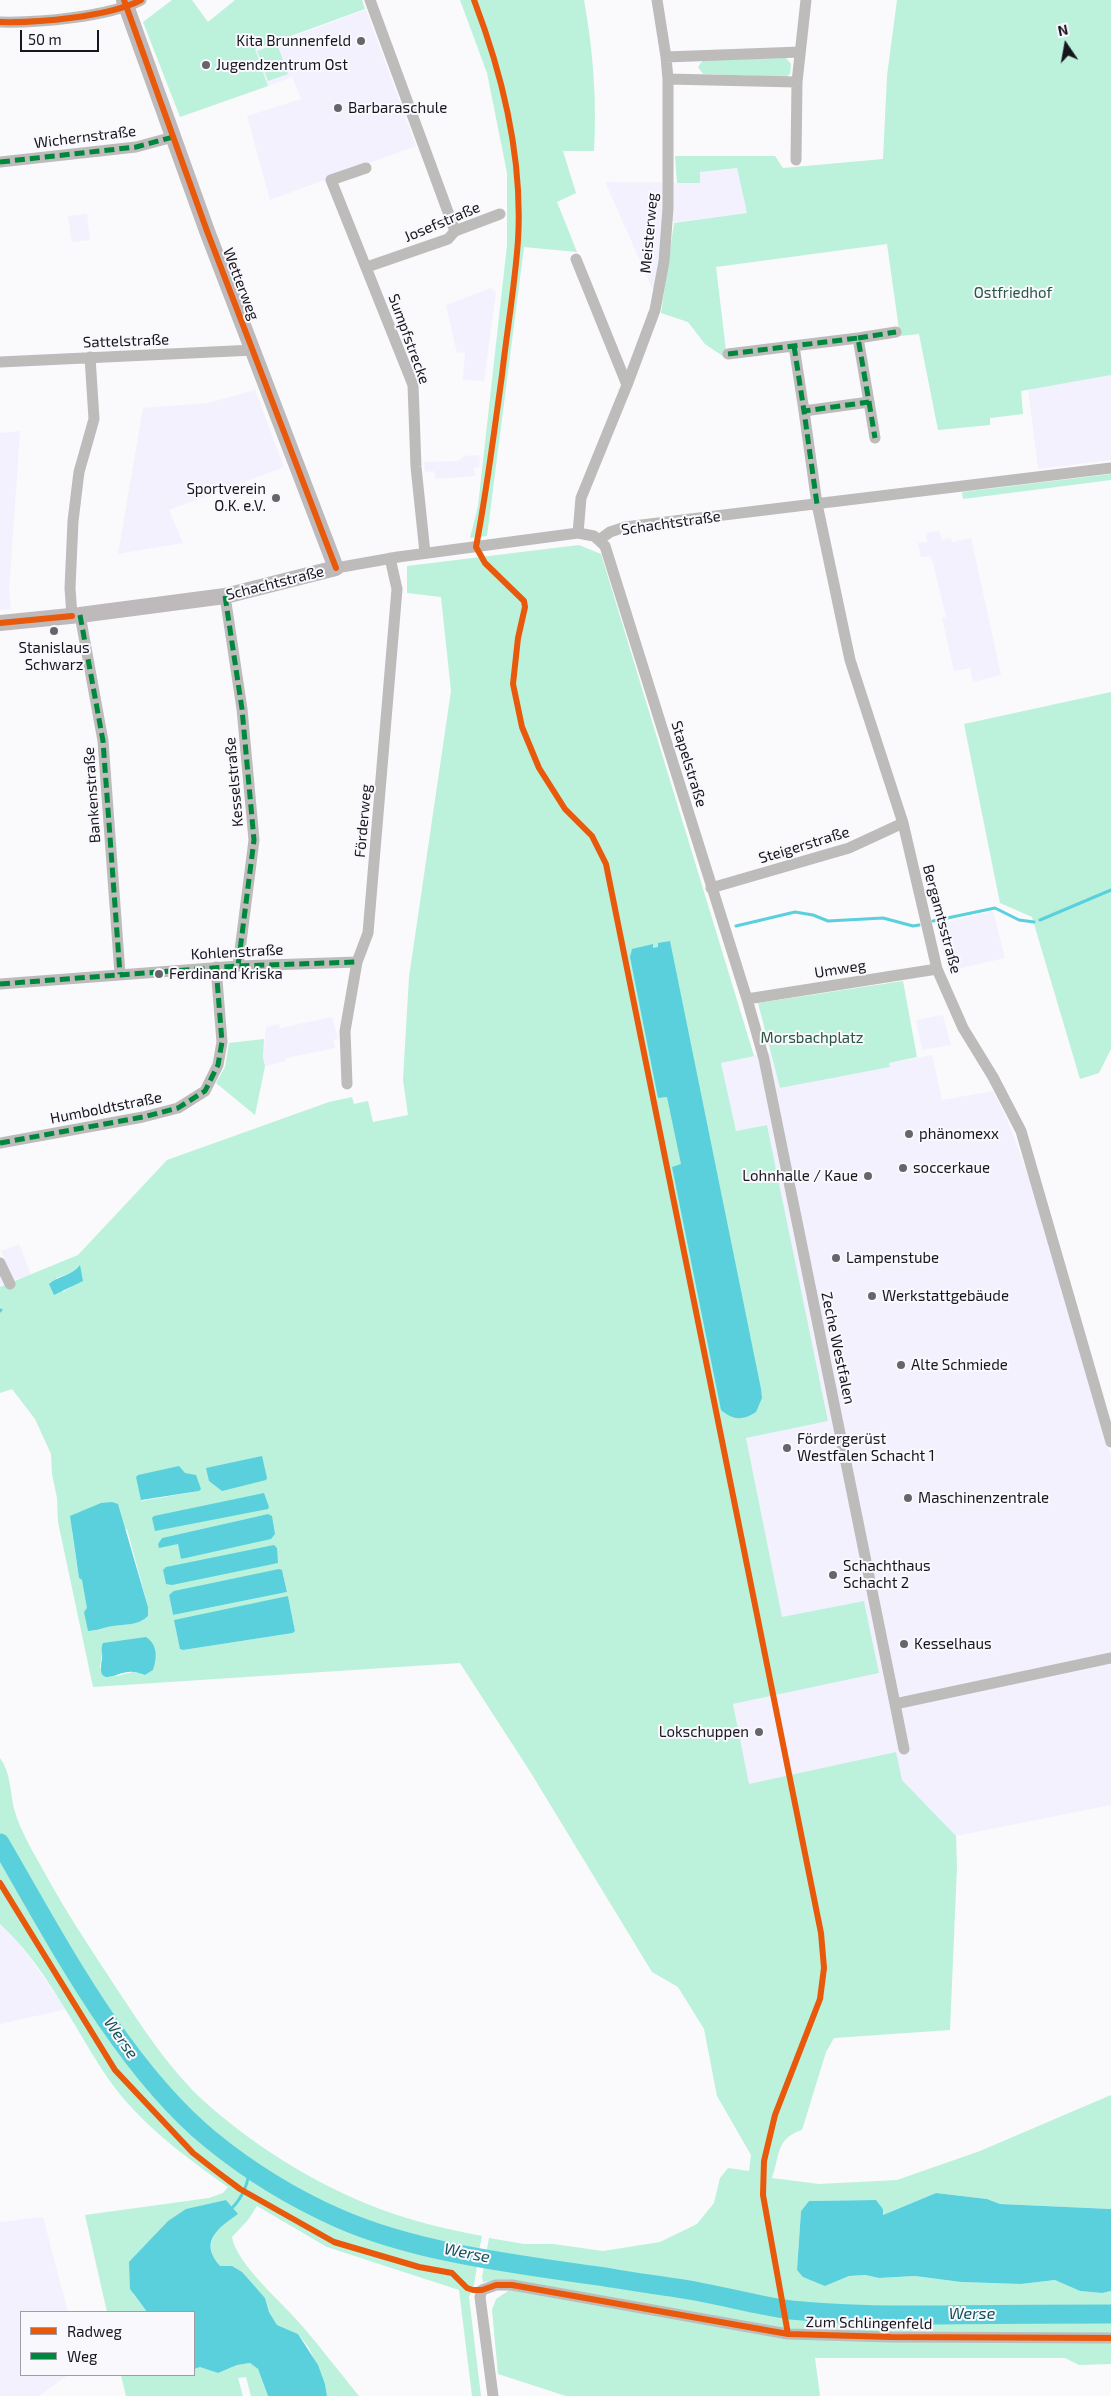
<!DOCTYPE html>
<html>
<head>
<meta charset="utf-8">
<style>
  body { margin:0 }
  #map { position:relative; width:1111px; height:2396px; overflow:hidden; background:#faf9fc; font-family:"Exo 2",sans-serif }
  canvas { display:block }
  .legend { position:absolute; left:20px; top:2311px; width:175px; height:65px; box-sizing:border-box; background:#f9f8fd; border:1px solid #9f9ea4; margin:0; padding:6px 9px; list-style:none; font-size:15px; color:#17161e }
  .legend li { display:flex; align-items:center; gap:10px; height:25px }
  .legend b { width:25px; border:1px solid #9f9ea4 }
  .north { position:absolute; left:1041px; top:20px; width:50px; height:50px; -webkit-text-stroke:4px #f9f8fd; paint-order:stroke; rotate:348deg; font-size:14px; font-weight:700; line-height:20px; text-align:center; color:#17161e }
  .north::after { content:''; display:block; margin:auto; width:18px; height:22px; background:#17161e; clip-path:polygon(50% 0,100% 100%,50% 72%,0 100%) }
  .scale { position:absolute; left:20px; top:30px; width:79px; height:22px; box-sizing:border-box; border:2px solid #17161e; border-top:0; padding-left:6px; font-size:15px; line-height:18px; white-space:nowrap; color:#17161e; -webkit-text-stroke:4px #f9f8fd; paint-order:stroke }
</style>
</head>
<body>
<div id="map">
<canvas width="1111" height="2396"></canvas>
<ul class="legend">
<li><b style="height:6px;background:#e8590c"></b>Radweg</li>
<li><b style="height:6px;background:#00873e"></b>Weg</li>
</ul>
<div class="north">N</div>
<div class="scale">50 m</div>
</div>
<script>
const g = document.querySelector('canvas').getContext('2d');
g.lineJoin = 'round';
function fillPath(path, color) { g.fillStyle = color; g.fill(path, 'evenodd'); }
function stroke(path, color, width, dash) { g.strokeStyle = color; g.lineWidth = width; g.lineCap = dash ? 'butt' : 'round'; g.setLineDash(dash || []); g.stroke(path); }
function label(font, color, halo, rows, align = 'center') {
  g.font = font + ' "Exo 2",sans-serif'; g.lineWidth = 4; g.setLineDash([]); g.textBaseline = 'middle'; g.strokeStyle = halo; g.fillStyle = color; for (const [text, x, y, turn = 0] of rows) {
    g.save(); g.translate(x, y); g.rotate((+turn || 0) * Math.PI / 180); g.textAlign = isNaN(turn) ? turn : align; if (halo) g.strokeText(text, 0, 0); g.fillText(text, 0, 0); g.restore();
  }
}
const built = new Path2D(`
  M 366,10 L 416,146 L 270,200 L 247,116 L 301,99 L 292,77 L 268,86 L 255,50 Z
  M 737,168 L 747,213 L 678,222 L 663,221 L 654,292 L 605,182 L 700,183 L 700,172 Z
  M 87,214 L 90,240 L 72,242 L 68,216 Z
  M 491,288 L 496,292 L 484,381 L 463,380 L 465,352 L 457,353 L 446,305 Z
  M 1111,375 L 1111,460 L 1038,469 L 1028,389 Z
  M 255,390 L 284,467 L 169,510 L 183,543 L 118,554 L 143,408 L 208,403 Z
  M 20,431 L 9,592 L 11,609 L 0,610 L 0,433 Z
  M 480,455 L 479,467 L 474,468 L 475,476 L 435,479 L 434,471 L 425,472 L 424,462 L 458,461 L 464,456 Z
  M 939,531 L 942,540 L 951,538 L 952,542 L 971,538 L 1001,675 L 973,682 L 970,668 L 954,671 L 942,618 L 946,617 L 932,559 L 930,556 L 921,557 L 918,543 L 927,542 L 926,533 Z
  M 993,911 L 1005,958 L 948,971 L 936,925 Z
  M 943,1015 L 951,1045 L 922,1050 L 916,1020 Z
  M 332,1017 L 338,1039 L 333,1040 L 335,1048 L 286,1058 L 286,1061 L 265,1066 L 263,1058 L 266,1027 L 279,1024 L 280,1028 Z
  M 770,1052 L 780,1088 L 890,1067 L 889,1063 L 932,1055 L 942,1100 L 993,1091 L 1008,1121 L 1033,1189 L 1111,1456 L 1111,1805 L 956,1836 L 902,1780 L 895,1752 L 749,1785 L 733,1704 L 879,1673 L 864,1601 L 782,1618 L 746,1438 L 828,1421 L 767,1125 L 736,1131 L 721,1063 Z
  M 19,1244 L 31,1274 L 0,1286 L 0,1271 L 8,1267 L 1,1251 Z
  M 0,1924 L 15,1938 L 67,2009 L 0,2024 Z
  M 43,2217 L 68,2312 L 21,2312 L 21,2375 L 68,2375 L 39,2396 L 0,2396 L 0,2222 Z`);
const green = new Path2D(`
  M 172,0 L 192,0 L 208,22 L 235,0 L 362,0 L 365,9 L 255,49 L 268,86 L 180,117 L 143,22 Z
  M 460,0 L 584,0 C 593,49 597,101 594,151 L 563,151 L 576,193 L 557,202 L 577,252 L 524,247 L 487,536 L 470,538 L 478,506 L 507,245 L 507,173 L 487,73 Z
  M 897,0 L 1111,0 L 1111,375 L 1021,391 L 1023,414 L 990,418 L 990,425 L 938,430 L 919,334 L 900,336 L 887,244 L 716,267 L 727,359 L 705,344 L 688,322 L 661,313 L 674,223 L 747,213 L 737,168 L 700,172 L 700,183 L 677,183 L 675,156 L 775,156 L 783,168 L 883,159 L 887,76 Z
  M 277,44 L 288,74 L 268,81 L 257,51 Z
  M 782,58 L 786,58 L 791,64 L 790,74 L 786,77 L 703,74 L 698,67 L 703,60 Z
  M 1111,474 L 1111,480 L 963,499 L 962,492 Z
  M 579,545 L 601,554 L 754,1056 L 721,1063 L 736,1131 L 767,1125 L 828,1421 L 746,1438 L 782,1617 L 864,1601 L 879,1673 L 733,1704 L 749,1784 L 896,1752 L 902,1780 L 956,1836 L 957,1866 L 950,2030 L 834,2038 L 826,2052 L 802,2130 C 776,2138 780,2155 772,2178 L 819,2184 L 897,2180 L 980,2151 L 1111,2095 L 1111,2209 L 1000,2204 L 987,2199 L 936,2193 L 883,2215 L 883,2209 L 876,2200 L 809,2201 L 801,2211 L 797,2270 L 825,2286 L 849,2276 L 865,2275 L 879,2278 L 915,2276 L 961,2282 L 1021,2284 L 1056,2280 L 1080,2291 L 1102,2293 L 1111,2291 L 1111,2334 L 890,2334 L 791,2330 L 503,2280 L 483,2282 L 482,2277 L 489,2238 L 524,2244 L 553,2244 L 603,2251 L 660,2242 L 697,2224 L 714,2203 L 720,2178 L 728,2168 L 749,2171 L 751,2155 L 717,2096 L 704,2029 L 678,1987 L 652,1972 L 531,1773 L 460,1663 L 93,1687 L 58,1522 L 57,1498 L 52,1474 L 51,1454 L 35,1419 L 12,1389 L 0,1393 L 0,1287 L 78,1255 L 167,1160 L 329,1102 L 352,1097 L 354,1104 L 368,1101 L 373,1122 L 408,1115 L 403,1080 L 409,977 L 451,691 L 441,597 L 407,593 L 407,566 ZM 77,1271 L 80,1272 L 83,1279 L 63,1292 L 56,1278 ZM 185,1473 L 189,1475 L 199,1491 L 141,1501 ZM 268,1514 L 182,1559 L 178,1544 L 158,1544 L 162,1538 ZM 127,1529 L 148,1607 L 148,1616 C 138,1626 126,1624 113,1626 C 105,1627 98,1631 89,1631 L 86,1592 L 82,1580 L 79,1578 L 72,1531 ZM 282,1570 L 287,1592 L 173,1615 L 169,1595 ZM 288,1596 L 295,1631 L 293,1633 L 183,1650 L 180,1649 ZM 102,1655 L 153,1670 L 145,1675 L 133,1672 L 117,1676 L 100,1668 Z
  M 1111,692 L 1111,1049 L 1099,1073 L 1080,1079 L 1032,917 L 1000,903 L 964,724 Z
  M 903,981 L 917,1057 L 889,1063 L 890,1067 L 780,1088 L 758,1003 Z
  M 264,1039 L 263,1058 L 265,1066 L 255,1115 L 216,1083 L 225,1067 L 229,1043 Z
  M 0,1758 C 11,1773 10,1792 14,1809 C 21,1833 35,1855 47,1877 C 66,1912 89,1946 111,1980 C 139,2022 168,2069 206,2103 C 259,2150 326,2191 394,2214 C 423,2224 452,2230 482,2236 L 479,2251 L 398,2233 L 344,2215 L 295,2192 L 213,2135 L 176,2099 L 144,2061 L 90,1980 L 0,1834 Z
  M 0,1852 C 42,1925 82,2001 133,2068 C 214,2175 346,2242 478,2260 L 474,2285 L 469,2297 L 481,2396 L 472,2396 L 459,2290 L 327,2247 L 257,2206 L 248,2220 L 232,2237 C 236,2264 285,2305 303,2327 C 322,2349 340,2373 359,2396 L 327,2396 L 325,2384 L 309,2348 L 298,2334 L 277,2325 L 269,2312 L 265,2298 L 232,2267 L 220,2267 C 200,2242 217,2229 237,2214 L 226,2200 L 168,2221 L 155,2235 L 133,2294 L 147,2312 L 107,2312 L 85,2215 L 209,2198 L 223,2193 L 228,2187 C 184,2156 138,2122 107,2077 C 73,2026 46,1966 0,1924 Z
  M 511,2289 L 784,2338 L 1111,2341 L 1111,2364 L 1079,2365 L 1065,2358 L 815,2358 L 820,2396 L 566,2396 L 498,2374 L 492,2310 L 496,2299 Z
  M 250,2363 L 258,2369 L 268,2396 L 251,2396 L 246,2377 L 238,2378 L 243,2396 L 126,2396 L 121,2375 L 194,2375 L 194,2369 L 200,2366 L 218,2373 L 237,2365 Z`);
const water = new Path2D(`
  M 670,941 L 761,1389 L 762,1398 L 756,1412 C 742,1421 733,1420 721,1410 L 672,1167 L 681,1164 L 667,1097 L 658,1098 L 630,957 L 632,949 L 653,944 L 653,948 L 658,947 L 658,943 Z
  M 80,1265 L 83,1281 L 54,1295 L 49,1284 C 58,1276 74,1275 80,1265 Z
  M 262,1456 L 267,1478 L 266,1480 L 222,1491 L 209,1481 L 206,1468 Z
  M 179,1466 L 185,1473 L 196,1475 L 201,1489 L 199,1491 L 141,1500 L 136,1477 L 138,1475 Z
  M 264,1493 L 269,1507 L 268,1509 L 155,1531 L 152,1518 L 154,1516 Z
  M 112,1502 L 118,1504 L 148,1607 L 148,1616 C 138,1626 126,1624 113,1626 C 105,1627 97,1631 88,1631 L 84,1612 L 87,1608 L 82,1580 L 79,1578 L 70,1516 L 101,1503 Z
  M 268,1514 L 272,1516 L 275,1534 L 271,1539 L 181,1559 L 178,1544 L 159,1548 L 158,1544 L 162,1538 Z
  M 274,1545 L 277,1548 L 278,1563 L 172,1585 L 166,1584 L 163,1570 L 166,1567 Z
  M 279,1569 L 282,1570 L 287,1592 L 173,1615 L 169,1595 L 174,1591 Z
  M 288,1596 L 295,1631 L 293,1633 L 183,1650 L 180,1649 L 174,1620 Z
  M 146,1637 C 158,1645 157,1658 153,1670 L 145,1675 C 141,1674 137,1672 133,1672 C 118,1670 96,1691 102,1659 C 103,1653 100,1649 103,1643 Z
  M 936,2193 L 987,2199 L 1000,2204 L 1111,2209 L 1111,2291 L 1102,2293 L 1080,2291 L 1055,2280 L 1021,2284 L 961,2282 L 915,2276 L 879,2278 L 865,2275 L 849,2276 L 825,2286 L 803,2277 L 797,2270 L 801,2211 L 809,2201 L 876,2200 L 883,2209 L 883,2215 Z
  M 226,2200 L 238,2214 C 217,2229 199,2242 220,2266 L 232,2266 L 242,2272 L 265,2298 L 269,2312 L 277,2325 L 298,2334 L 318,2365 L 325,2384 L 327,2396 L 268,2396 L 258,2369 L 250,2363 L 237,2365 L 218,2373 L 200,2367 L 194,2369 L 194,2312 L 147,2312 L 130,2289 L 129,2262 L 168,2221 L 186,2209 Z`);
const stream = new Path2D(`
  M 1040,920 L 1111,890
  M 933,921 L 995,908 L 1019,920 L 1034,922
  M 736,926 L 795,912 L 813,915 L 828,921 L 883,918 L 913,926 L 919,925
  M 0,1311 L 1,1310
  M 232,2208 C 242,2198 249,2183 249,2168`);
const river = new Path2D(`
  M 0,1843 C 57,1941 122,2067 211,2140 C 249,2171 293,2198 338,2218 C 419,2254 524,2265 611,2278 C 639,2283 668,2286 695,2291 C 728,2297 759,2306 791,2310 C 841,2315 892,2315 941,2315 C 998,2314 1054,2314 1111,2314`);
const street = new Path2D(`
  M 370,0 L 455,231
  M 657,0 L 666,57
  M 0,22 C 37,23 108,17 141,0
  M 797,82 L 668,79 L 666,57 L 800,52
  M 796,160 L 797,82 L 806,0
  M 0,162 L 136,147 L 173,137
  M 366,168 L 331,180 L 413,385 L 416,467 L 425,553
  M 576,259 L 627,385
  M 367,267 L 448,239 L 455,231 L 500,214
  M 858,338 L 896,332
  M 794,346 L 804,411
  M 728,354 L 858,338 L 869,402 L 804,411 L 817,504 L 850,660 L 903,823 L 937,969 L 963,1028 L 993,1077 L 1021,1131 L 1111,1442
  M 0,362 L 254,350
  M 869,402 L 875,438
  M 578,533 L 581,498 L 627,385 L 655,310 L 664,261 L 668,208 L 668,79
  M 599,540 L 610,532 L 625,527 L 1111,468
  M 336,568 L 398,557 L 578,533 L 594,536 L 605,546 L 747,999 L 764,1059 L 895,1704 L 1111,1658
  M 225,596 L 242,709 L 254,840 L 238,966
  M 80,615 L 103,741 L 120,974
  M 72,616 L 70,588 L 73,521 L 79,472 L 94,419 L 90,357
  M 711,888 L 849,848 L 903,823
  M 0,984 L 238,966 L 357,962
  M 747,999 L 937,969
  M 347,1084 L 345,1031 L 357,962 L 368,933 L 397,589 L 390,558
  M 0,1143 L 143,1117 L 178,1108 L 205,1091 L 218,1065 L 222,1042 L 216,967
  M 0,1263 L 10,1284
  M 895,1704 L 904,1749
  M 493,2396 L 480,2297 L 482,2290 L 496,2285 L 512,2285 L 788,2334 L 891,2337 L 1111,2338`);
const secondary = new Path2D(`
  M 0,623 L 80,615 L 225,596 L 336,568 L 207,231 L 124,0`);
const quiet = new Path2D(`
  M 0,162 L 136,147 L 173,137
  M 858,338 L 896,332
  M 794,346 L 804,411
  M 728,354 L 858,338 L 869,402 L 804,411 L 817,504
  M 869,402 L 875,438
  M 225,596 L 242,709 L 254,840 L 238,966
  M 80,615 L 103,741 L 120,974
  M 0,984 L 238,966 L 357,962
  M 0,1143 L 143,1117 L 178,1108 L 205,1091 L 218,1065 L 222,1042 L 216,967`);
const cycleway = new Path2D(`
  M 124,0 L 207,231 L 336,568
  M 474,0 C 503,76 523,157 518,240 C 515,285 507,330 502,375 C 494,432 487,490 476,547 L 485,563 L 524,601 L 525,607 L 518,638 L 513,684 L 522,727 L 539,768 L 565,809 L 592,836 L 606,864 L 821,1933 L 824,1968 L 820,1999 L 775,2115 L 764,2161 L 763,2195 L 788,2334
  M 0,22 C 37,23 108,17 141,0
  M 0,623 L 72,616
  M 0,1883 L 115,2070 L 193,2153 L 216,2171 L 240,2189 L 334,2242 L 419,2267 L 452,2273 L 467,2288 L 473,2290 L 482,2290 L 496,2285 L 512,2285 L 788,2334 L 891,2337 L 1111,2338`);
const markers = [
  [361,41,5,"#66656c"],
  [206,65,5,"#66656c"],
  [338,108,5,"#66656c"],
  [276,498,5,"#66656c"],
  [54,631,5,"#66656c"],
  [159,974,5,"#66656c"],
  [909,1134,5,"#66656c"],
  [903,1168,5,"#66656c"],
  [868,1176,5,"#66656c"],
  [836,1258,5,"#66656c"],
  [872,1296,5,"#66656c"],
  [901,1365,5,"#66656c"],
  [787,1448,5,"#66656c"],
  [908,1498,5,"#66656c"],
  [833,1575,5,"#66656c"],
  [904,1644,5,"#66656c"],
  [759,1732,5,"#66656c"]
];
const poiNames = [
  ["Kita Brunnenfeld",351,41,"right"],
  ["Jugendzentrum Ost",216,65],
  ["Barbaraschule",348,108],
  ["Sportverein",266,489,"right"],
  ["O.K. e.V.",266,506,"right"],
  ["Stanislaus",54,648,"center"],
  ["Schwarz",54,665,"center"],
  ["Ferdinand Kriska",169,974],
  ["phänomexx",919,1134],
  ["soccerkaue",913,1168],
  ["Lohnhalle / Kaue",858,1176,"right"],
  ["Lampenstube",846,1258],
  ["Werkstattgebäude",882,1296],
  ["Alte Schmiede",911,1365],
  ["Fördergerüst",797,1439],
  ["Westfalen Schacht 1",797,1456],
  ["Maschinenzentrale",918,1498],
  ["Schachthaus",843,1566],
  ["Schacht 2",843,1583],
  ["Kesselhaus",914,1644],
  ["Lokschuppen",749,1732,"right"]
];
const streetNames = [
  ["Wichernstraße",85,137,-7],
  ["Josefstraße",442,222,-23],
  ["Meisterweg",649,233,-85],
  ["Wetterweg",241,284,69],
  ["Sumpfstrecke",409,339,70],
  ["Sattelstraße",126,341,-2],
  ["Schachtstraße",671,523,-8],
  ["Schachtstraße",275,583,-14],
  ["Stapelstraße",689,764,73],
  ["Kesselstraße",234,782,-95],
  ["Bankenstraße",92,795,-94],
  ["Förderweg",363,821,-85],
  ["Steigerstraße",804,845,-17],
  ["Bergamtsstraße",942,919,75],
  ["Kohlenstraße",237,952,-3],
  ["Umweg",840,969,-9],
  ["Humboldtstraße",106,1108,-11],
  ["Zeche Westfalen",838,1348,78],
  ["Zum Schlingenfeld",869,2323,1]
];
const parkNames = [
  ["Ostfriedhof",1013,293],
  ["Morsbachplatz",812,1038]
];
const waterNames = [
  ["Werse",121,2038,55],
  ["Werse",467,2253,11],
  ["Werse",972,2314]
];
fillPath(built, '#f3f1fd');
fillPath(green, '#bcf1dc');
fillPath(water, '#5ad0dd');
stroke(stream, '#5ad0dd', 3);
stroke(river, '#5ad0dd', 19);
stroke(street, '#bebbbb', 11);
stroke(secondary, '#beb9bb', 16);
stroke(quiet, '#00873e', 5, [10, 5]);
stroke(cycleway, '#e8590c', 6);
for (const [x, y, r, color] of markers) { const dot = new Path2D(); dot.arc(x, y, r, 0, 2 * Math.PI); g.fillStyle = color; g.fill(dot); stroke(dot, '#f9f8fd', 2); }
label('15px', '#17161e', '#f9f8fd', poiNames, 'left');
label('15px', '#17161e', '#f9f8fd', streetNames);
label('15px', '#275643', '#f9f8fd', parkNames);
label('italic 16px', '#115057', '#f9f8fd', waterNames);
</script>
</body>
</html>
